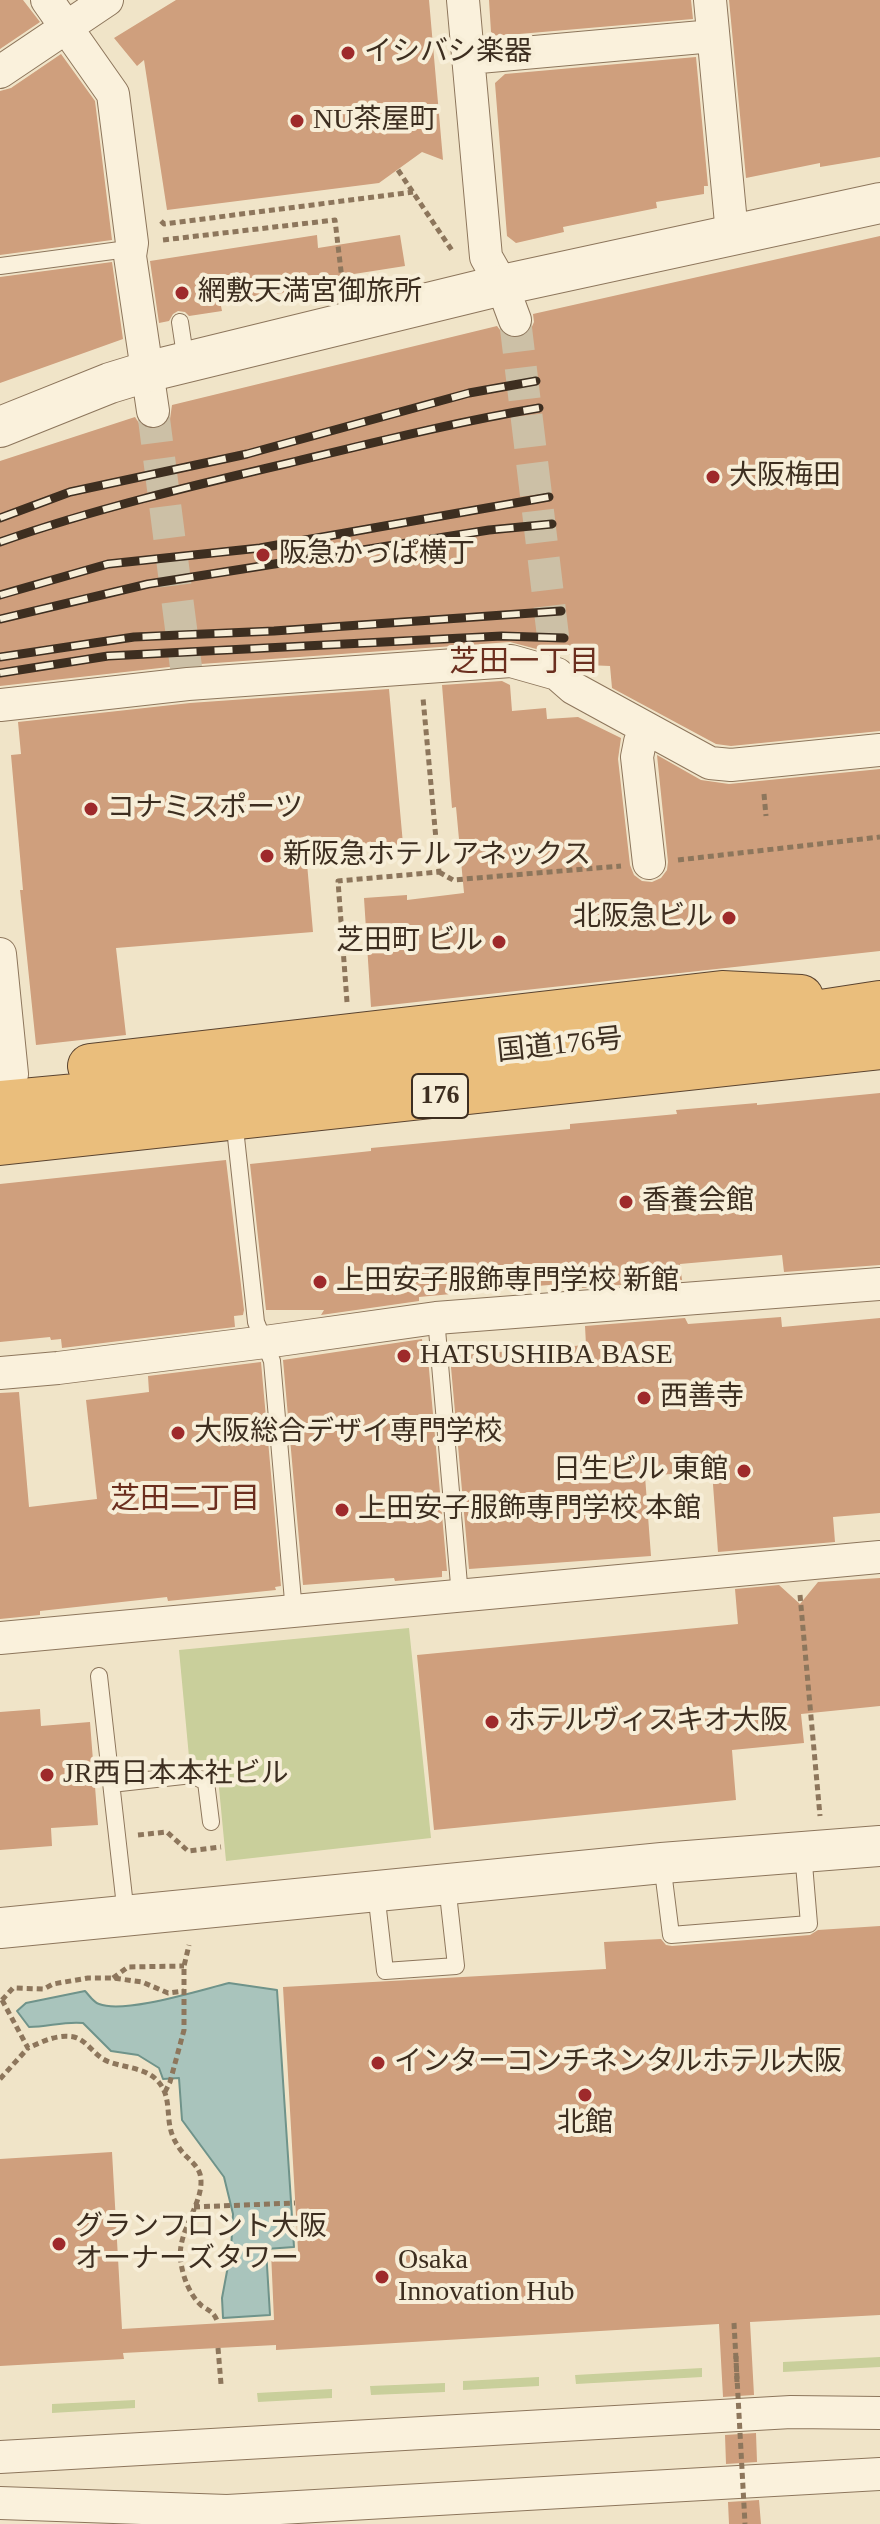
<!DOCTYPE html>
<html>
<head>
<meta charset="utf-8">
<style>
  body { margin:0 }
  canvas { display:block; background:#f0e4c8 }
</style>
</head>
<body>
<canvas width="880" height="2524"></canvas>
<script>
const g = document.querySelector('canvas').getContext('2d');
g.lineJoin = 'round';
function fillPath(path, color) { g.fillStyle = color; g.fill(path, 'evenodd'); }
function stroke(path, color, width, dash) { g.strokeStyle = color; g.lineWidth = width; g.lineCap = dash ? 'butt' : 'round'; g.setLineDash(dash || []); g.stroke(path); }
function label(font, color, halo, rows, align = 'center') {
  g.font = font + ' "Times New Roman","Noto Sans JP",serif'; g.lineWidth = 8; g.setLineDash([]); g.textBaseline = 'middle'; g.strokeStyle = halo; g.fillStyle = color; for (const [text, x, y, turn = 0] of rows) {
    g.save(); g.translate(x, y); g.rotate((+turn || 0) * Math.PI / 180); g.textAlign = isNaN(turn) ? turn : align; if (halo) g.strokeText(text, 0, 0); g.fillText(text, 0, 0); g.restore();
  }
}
const green = new Path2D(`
  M 409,1628 L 431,1838 L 226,1861 L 217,1767 L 189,1757 L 179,1650 Z
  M 880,2357 L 880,2367 L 783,2372 L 783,2362 Z
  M 702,2368 L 702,2377 L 576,2384 L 575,2375 Z
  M 539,2377 L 539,2386 L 463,2390 L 463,2381 Z
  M 445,2383 L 445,2392 L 371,2395 L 370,2386 Z
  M 332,2389 L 332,2398 L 258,2402 L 257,2393 Z
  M 135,2400 L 135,2408 L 52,2413 L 52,2404 Z`);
const water = new Path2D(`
  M 229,1983 L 277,1990 L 294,2247 L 266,2249 L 270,2315 L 223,2318 L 222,2298 L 231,2250 L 233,2214 L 224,2177 L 182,2120 L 179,2078 L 163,2079 L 159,2068 L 138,2055 L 111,2051 L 83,2023 C 64,2021 48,2027 29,2027 L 17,2011 L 26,2003 L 85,1991 C 89,1995 93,2002 99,2004 C 125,2014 200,1990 229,1983 Z`);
const building = new Path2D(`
  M 0,0 L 23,0 L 40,22 L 0,49 Z
  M 176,0 L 429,0 L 443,160 L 422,152 L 379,183 L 167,210 L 144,60 L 137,66 L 114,38 Z
  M 489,0 L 691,0 L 693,19 L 496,36 L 491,32 Z
  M 729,0 L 880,0 L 880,157 L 820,167 L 820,163 L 746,178 Z
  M 61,54 L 95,101 L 112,240 L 0,255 L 0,91 L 11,88 Z
  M 696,57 L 708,186 L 704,186 L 704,194 L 656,202 L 657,208 L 563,227 L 564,232 L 516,243 L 507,236 L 495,83 L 505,74 Z
  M 317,235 L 318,248 L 400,235 L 405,266 L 322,279 L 323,288 L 220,301 L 222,311 L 189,316 L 185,312 L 178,311 L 173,314 L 169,321 L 159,323 L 150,261 Z
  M 880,236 L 880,731 L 731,746 L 716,744 L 612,688 L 610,666 L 587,665 L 582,656 L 566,654 L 565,651 L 544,651 L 510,642 L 187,665 L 0,686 L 0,461 L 135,417 L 139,423 L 145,428 L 157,430 L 165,425 L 170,419 L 172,405 L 497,326 L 504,335 L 513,339 L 521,338 L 530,331 L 534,322 L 533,314 Z
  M 112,262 L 123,339 L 0,383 L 0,277 Z
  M 502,681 L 510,685 L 512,711 L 546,708 L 547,719 L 578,717 L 621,738 L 618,759 L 630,865 L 634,875 L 642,881 L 652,882 L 661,878 L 667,870 L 668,862 L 657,755 L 701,780 L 729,784 L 880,769 L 880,951 L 371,1007 L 364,898 L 407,895 L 407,900 L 464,893 L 456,807 L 452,808 L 442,685 Z
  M 389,689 L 403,844 L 306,852 L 313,932 L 116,948 L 126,1035 L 36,1045 L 20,890 L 23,890 L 11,755 L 21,754 L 18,722 L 190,703 Z
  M 880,1093 L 880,1265 L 784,1272 L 782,1255 L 680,1264 L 682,1280 L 582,1288 L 581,1282 L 419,1297 L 419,1301 L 321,1315 L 324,1310 L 266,1310 L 250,1164 L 371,1151 L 371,1148 L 570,1129 L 570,1124 L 677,1114 L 676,1110 L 757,1103 L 757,1105 Z
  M 226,1160 L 244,1310 L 243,1315 L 234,1316 L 235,1327 L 62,1348 L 61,1339 L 51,1340 L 50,1337 L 0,1342 L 0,1184 Z
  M 781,1317 L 782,1327 L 880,1318 L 880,1513 L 833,1517 L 835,1542 L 718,1552 L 712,1471 L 645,1476 L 651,1556 L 469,1569 L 450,1356 L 586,1345 L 585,1326 L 685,1318 L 688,1324 Z
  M 422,1339 L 424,1359 L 428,1358 L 447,1571 L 442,1571 L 442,1577 L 395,1581 L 394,1578 L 303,1585 L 283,1360 Z
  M 261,1362 L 281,1586 L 275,1587 L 276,1590 L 168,1601 L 167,1597 L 40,1611 L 40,1615 L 0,1619 L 0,1393 L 19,1392 L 29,1507 L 97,1499 L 86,1400 L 149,1392 L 148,1376 Z
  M 880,1578 L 880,1706 L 801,1714 L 804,1743 L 732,1750 L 736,1800 L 434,1830 L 417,1655 L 738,1624 L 735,1589 L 779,1585 L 800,1604 L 818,1582 Z
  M 40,1709 L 41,1726 L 90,1722 L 98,1825 L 51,1828 L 52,1846 L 0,1850 L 0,1712 Z
  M 880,1926 L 880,2315 L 750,2322 L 754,2395 L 723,2397 L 719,2324 L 276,2350 L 276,2345 L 218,2348 L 123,2353 L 124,2359 L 0,2366 L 0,2159 L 112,2152 L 122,2329 L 274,2320 L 271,2252 L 298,2251 L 283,1987 L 606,1969 L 604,1942 L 661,1939 L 666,1945 L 672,1946 L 810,1935 L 818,1930 Z
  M 756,2433 L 757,2462 L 726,2464 L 725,2435 Z
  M 759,2500 L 761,2524 L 729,2524 L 728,2502 Z`);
const minorTunnel = new Path2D(`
  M 515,320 L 555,653
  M 153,411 L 187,675`);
const path = new Path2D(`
  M 398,170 L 453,252
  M 161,221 L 164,224 L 413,192
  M 163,240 L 335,220 L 343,288
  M 764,794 L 766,816
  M 678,860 L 880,837
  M 439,872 L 453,880 L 621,866
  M 347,1002 L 338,881 L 439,872 L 423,698
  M 800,1595 L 820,1816
  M 138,1835 L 167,1832 L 188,1851 L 221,1847
  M 113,1978 L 128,1967 L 184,1966
  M 2,2000 L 28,2048 C 44,2041 57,2034 74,2037 C 86,2040 93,2053 103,2059 C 122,2070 154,2064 165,2093 C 171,2111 165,2127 178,2146 C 184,2157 196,2162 200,2174 C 207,2201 175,2231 181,2263 C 183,2277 190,2296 202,2306 C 211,2312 214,2312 218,2323
  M 2,2000 L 13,1988 L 44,1989 L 53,1984 L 88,1978 L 113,1978 L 142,1982 L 168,1993 L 184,1991
  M 0,2079 L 28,2048
  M 165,2092 L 170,2082 L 184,2030 L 184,1966 L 189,1945
  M 194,2207 L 295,2203
  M 218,2348 L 221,2384
  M 736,2356 L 737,2383`);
const service = new Path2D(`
  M 0,266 L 120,250 L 132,243
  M 180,322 L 186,362
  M 234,1119 L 256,1322 L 272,1361 L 294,1612
  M 436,1318 L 460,1596
  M 99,1676 L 126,1915
  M 111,1784 L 192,1775 L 206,1782 L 211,1822
  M 662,1863 L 671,1935 L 809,1924 L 803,1852
  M 376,1892 L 385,1971 L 456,1966 L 447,1885`);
const minor = new Path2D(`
  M 47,0 L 113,94 L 132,243 L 130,256 L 153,411
  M 463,0 L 486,257 L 502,285 L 515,320
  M 710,0 L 732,234
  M 468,58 L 713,36
  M 0,72 L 107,0
  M 0,705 L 188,684 L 511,661 L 557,674 L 573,688 L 710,763 L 731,765 L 880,750
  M 645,728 L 640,742 L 637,757 L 649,863
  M 0,954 L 12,1074
  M 0,1373 L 58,1368 L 265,1342 L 436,1318 L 880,1284
  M 0,1638 L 880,1557
  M 0,2457 L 791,2412 L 880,2413
  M 0,2503 L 227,2511 L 880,2474`);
const tertiary = new Path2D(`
  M 0,427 L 110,383 L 146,372 L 502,285 L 880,203
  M 0,1928 L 662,1863 L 880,1846`);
const trunk = new Path2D(`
  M 90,1066 L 722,993 L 801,997
  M 0,1103 C 294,1076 588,1049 880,1003
  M 0,1143 L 880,1047`);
const rail = new Path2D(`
  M 0,518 L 70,492 L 247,454 L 469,393 L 536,381
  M 0,542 C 94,509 191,486 289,463 C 372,443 455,422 539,408
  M 0,595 L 108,564 L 260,548 L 549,497
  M 0,619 L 148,584 L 489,530 L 552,524
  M 0,657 L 134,637 L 274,631 L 561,611
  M 0,673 L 108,656 L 502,636 L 564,638`);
const pathBridge = new Path2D(`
  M 734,2323 L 745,2524`);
const markers = [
  [348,53,8,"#9e2a2b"],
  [297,121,8,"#9e2a2b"],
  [182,293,8,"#9e2a2b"],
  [713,477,8,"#9e2a2b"],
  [263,555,8,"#9e2a2b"],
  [91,809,8,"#9e2a2b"],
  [267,856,8,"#9e2a2b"],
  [729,918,8,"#9e2a2b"],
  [499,942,8,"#9e2a2b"],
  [626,1202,8,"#9e2a2b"],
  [320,1282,8,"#9e2a2b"],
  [404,1356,8,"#9e2a2b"],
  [644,1398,8,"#9e2a2b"],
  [178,1433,8,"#9e2a2b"],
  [744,1471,8,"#9e2a2b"],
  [342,1510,8,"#9e2a2b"],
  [492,1722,8,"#9e2a2b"],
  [47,1775,8,"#9e2a2b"],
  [378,2063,8,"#9e2a2b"],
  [585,2095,8,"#9e2a2b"],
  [59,2244,8,"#9e2a2b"],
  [382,2277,8,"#9e2a2b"]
];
const shields = [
  [440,1096,56]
];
const shieldNames = [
  ["176",440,1096]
];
const poiNames = [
  ["イシバシ楽器",364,53],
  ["NU茶屋町",313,121],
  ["網敷天満宮御旅所",198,293],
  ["大阪梅田",729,477],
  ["阪急かっぱ横丁",279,555],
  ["コナミスポーツ",107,809],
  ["新阪急ホテルアネックス",283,856],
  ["北阪急ビル",713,918,"right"],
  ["芝田町 ビル",483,942,"right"],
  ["香養会館",642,1202],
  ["上田安子服飾専門学校 新館",336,1282],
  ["HATSUSHIBA BASE",420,1356],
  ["西善寺",660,1398],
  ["大阪総合デザイ専門学校",194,1433],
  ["日生ビル 東館",728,1471,"right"],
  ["上田安子服飾専門学校 本館",358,1510],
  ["ホテルヴィスキオ大阪",508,1722],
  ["JR西日本本社ビル",63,1775],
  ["インターコンチネンタルホテル大阪",394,2063],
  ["北館",585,2124,"center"],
  ["グランフロント大阪",75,2228],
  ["オーナーズタワー",75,2260],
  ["Osaka",398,2261],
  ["Innovation Hub",398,2293]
];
const streetNames = [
  ["国道176号",560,1046,-6]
];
const neighbourhoodNames = [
  ["芝田一丁目",524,663],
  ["芝田二丁目",185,1500]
];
fillPath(green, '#c9cf9b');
fillPath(water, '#a9c4bc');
stroke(water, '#6f938a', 2);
fillPath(building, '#cf9f7d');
stroke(minorTunnel, '#ccc0a6', 32, [32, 16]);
stroke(service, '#8d765c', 18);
stroke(minor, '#8d765c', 34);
stroke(tertiary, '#8d765c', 42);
stroke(trunk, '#5b4430', 46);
stroke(path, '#8d765c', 5, [6, 4]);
stroke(service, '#faf1dc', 16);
stroke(minor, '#faf1dc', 32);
stroke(tertiary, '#faf1dc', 40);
stroke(trunk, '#eabe7c', 44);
stroke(rail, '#3d2e20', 9);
stroke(rail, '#f7eed8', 6, [18]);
stroke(pathBridge, '#8d765c', 5, [6, 4]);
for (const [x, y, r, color] of markers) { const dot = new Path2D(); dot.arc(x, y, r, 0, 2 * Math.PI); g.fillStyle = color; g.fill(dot); stroke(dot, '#f7eed8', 3); }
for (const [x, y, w] of shields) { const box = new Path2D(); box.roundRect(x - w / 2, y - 22, w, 44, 6); g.fillStyle = '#f7eed8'; g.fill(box); stroke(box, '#3d2e20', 2); }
label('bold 26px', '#3d2e20', null, shieldNames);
label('28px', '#3d2e20', '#f7eed8', poiNames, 'left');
label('28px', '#3d2e20', '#f7eed8', streetNames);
label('30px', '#6b2e1e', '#f7eed8', neighbourhoodNames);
</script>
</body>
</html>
